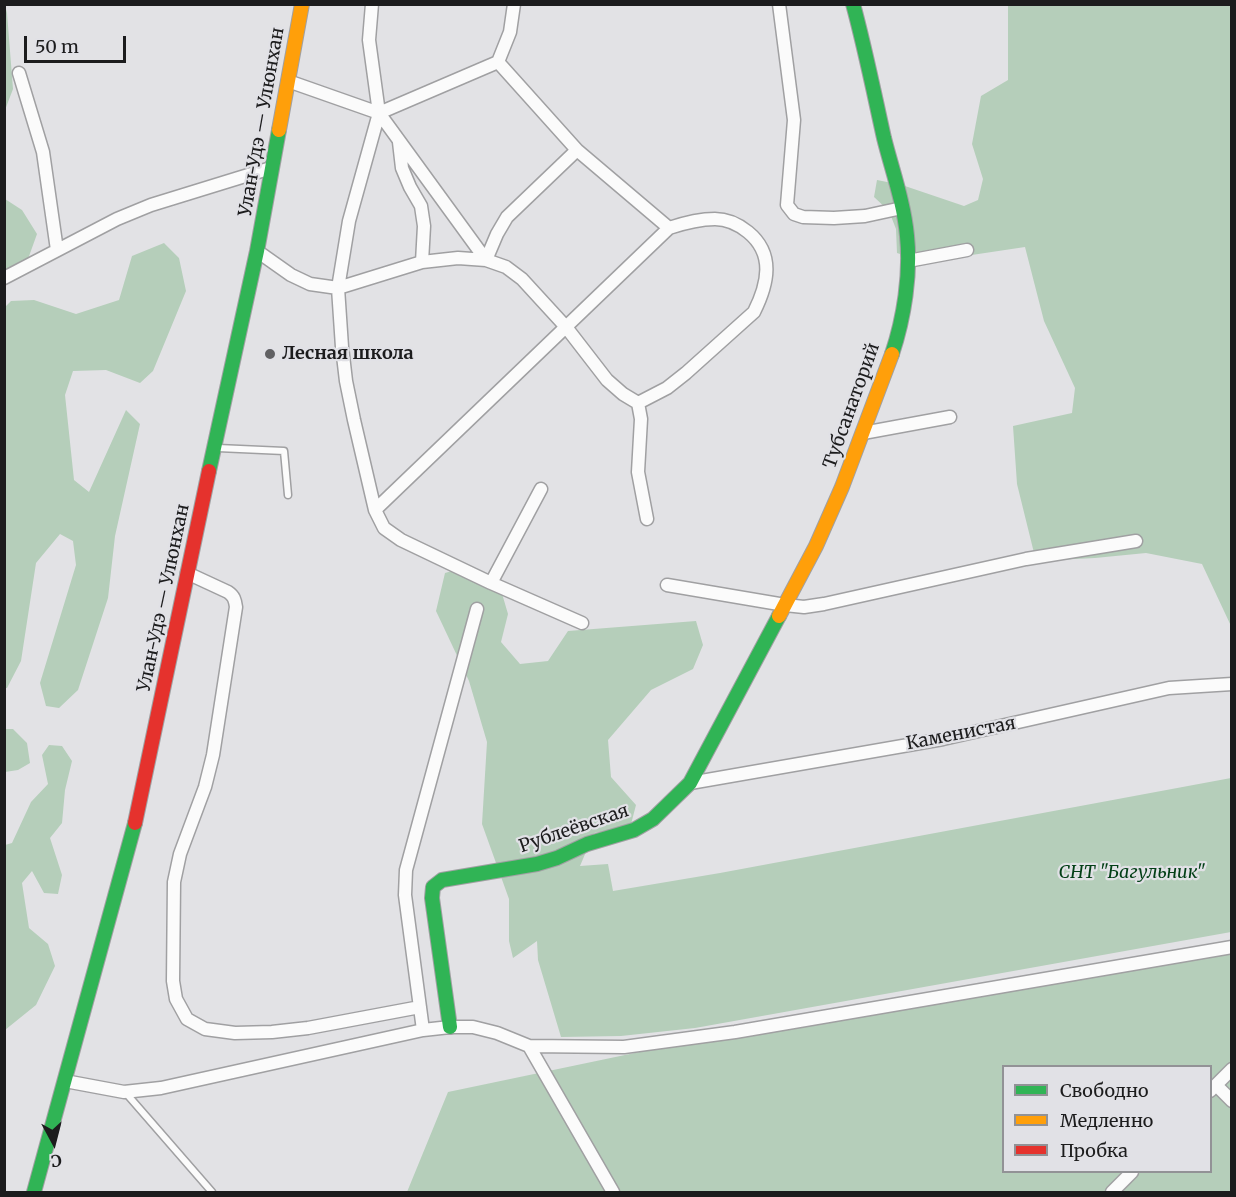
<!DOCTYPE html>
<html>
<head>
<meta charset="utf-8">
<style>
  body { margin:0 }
  #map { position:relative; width:1236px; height:1197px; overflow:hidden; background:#e2e2e5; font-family:Merriweather,serif }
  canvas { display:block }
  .frame { position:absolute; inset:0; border:6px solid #1c1c1d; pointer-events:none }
  .legend { position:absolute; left:1002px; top:1065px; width:210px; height:108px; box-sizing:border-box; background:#e1e1e6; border:2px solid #929296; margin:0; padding:8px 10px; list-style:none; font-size:18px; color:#1c1c1d }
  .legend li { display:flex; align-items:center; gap:12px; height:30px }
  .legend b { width:30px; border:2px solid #929296 }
  .north { position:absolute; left:24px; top:1113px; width:60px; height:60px; -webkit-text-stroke:4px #e1e1e6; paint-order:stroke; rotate:173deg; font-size:16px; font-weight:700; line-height:24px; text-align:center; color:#1c1c1d }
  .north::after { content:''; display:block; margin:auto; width:21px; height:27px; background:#1c1c1d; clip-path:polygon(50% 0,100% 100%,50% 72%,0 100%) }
  .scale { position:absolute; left:24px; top:36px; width:102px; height:27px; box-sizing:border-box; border:3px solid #1c1c1d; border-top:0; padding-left:8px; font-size:18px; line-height:21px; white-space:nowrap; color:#1c1c1d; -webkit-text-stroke:4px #e1e1e6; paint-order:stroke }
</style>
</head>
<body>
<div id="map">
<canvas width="1236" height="1197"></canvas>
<div class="frame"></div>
<ul class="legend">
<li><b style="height:8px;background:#30b455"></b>Свободно</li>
<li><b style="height:8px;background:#ff9f0a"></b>Медленно</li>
<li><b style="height:8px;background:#e5322d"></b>Пробка</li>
</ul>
<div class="north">С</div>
<div class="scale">50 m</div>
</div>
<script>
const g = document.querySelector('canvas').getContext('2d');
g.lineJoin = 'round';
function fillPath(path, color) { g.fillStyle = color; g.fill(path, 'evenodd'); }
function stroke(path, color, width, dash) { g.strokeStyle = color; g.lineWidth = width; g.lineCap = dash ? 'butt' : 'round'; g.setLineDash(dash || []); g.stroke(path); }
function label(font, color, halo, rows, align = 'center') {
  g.font = font + ' Merriweather,serif'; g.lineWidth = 4.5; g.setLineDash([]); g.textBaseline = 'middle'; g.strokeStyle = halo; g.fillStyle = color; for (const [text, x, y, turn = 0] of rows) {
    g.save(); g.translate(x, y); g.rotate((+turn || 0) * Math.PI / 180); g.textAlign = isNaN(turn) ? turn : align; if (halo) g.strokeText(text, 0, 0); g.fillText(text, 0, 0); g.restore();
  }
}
const green = new Path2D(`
  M 5,5 L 7,13 L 13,89 L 5,110 Z
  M 1008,5 L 1231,5 L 1231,626 L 1202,564 L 1146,553 L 1095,558 L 1036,561 L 1017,484 L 1013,426 L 1072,413 L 1075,388 L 1044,321 L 1025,247 L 925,262 L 897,253 L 896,229 L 889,211 L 874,197 L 877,180 L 902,185 L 964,206 L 978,200 L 983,179 L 972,144 L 981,96 L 1008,80 Z
  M 5,199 L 22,210 L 37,234 L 28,259 L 5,271 Z
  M 164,243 L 179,258 L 186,291 L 153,371 L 140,383 L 106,370 L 73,371 L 65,395 L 74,480 L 89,492 L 126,410 L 140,424 L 115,536 L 108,598 L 78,690 L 59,708 L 46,706 L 40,683 L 76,565 L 73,541 L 60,534 L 36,563 L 21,661 L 7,688 L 5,688 L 5,307 L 11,301 L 34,300 L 76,314 L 119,300 L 132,256 Z
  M 465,567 L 498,580 L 508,614 L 501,642 L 520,664 L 548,661 L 568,631 L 696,621 L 703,645 L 693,669 L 651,690 L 608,740 L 611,777 L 636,805 L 630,828 L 594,833 L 580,866 L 608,864 L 613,891 L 720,873 L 1231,778 L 1231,932 L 695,1028 L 621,1036 L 561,1037 L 538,960 L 537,941 L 513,958 L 509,941 L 509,899 L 482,824 L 487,742 L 469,681 L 436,611 L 445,573 Z
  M 4,729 L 13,729 L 27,743 L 30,763 L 18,770 L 5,772 Z
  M 49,745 L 62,746 L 72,761 L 65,790 L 62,823 L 50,838 L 62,875 L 58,894 L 44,893 L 32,871 L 22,883 L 29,928 L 48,944 L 55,966 L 36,1005 L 5,1030 L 5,845 L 12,843 L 31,802 L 48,784 L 42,755 Z
  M 1231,948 L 1231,1192 L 407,1192 L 448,1092 L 735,1032 ZM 1004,1066 L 1210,1066 L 1210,1172 L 1004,1172 Z`);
const lane = new Path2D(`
  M 218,448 L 284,451 L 288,495
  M 125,1092 L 212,1192`);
const street = new Path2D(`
  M 372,4 L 369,40 L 379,113 L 349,221 L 338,288 L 342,347 L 346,381 L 354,420 L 375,510 L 384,528 L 401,540 L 491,583 L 582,623
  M 779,4 L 794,120 L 787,205 L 794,214 L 803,217 L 834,218 L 865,216 L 902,208
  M 498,62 L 510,32 L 514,4
  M 19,73 L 43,152 L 57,250
  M 288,81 L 379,113 L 486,260
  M 379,113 L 498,62 L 577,150 L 669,228
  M 399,142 L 402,168 L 410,187 L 421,206 L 424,226 L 422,262
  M 257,251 L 291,275 L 310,284 L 338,288 L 422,262 L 458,258 L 486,260 L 506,267 L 522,279 L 566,327 L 607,380 L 623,394 L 638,403
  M 486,260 L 497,234 L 507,217 L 577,150
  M 908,261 L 967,250
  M 4,278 L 117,219 L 151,205 L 271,168
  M 863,433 L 950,417
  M 375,510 L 669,228 C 684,223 699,219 715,219 C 728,219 738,224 748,232 C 775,254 768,284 754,312 L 686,373 L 667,388 L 638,403 L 641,419 L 638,472 L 647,519
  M 187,573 L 228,592 C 234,596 235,600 236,607 L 213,755 L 205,787 L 180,854 L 174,882 L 173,981 L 176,999 L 187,1019 L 205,1029 L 235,1033 L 272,1032 L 308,1028 L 420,1007
  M 491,583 L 541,489
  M 667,585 L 785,605 L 804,607 L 824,604 L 1026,559 L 1136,541
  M 690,783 L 943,739 L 1169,688 L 1232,684
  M 423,1030 L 405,895 L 406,870 L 477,609
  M 529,1046 L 624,1047 L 735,1032 L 1232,947
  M 65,1081 L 124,1092 L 161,1088 L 423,1030 L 450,1027 L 473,1027 L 497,1033 L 529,1046 L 613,1192
  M 1216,1085 L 1232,1101
  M 1210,1091 L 1232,1069
  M 1112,1192 L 1132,1172`);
const fast = new Path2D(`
  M 853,4 C 865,48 874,93 884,138 C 892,170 904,203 907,236 C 911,274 904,318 892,354
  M 209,471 L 257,251 L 279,130
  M 450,1027 L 432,898 L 433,887 L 442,880 L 537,864 L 557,858 L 587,844 L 634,830 L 653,819 L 690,783 L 779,616
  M 34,1192 L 135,823`);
const slow = new Path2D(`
  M 279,130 L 302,4
  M 779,616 L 816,546 L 842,487 L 892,354`);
const jam = new Path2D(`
  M 135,823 L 209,471`);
const markers = [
  [270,354,6,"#616163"]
];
const streetNames = [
  ["Улан-Удэ — Улюнхан",262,122,-80],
  ["Тубсанаторий",852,406,-70],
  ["Улан-Удэ — Улюнхан",164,598,-78],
  ["Каменистая",961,734,-11],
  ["Рублеёвская",574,829,-19]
];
const poiNames = [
  ["Лесная школа",282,354]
];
const parkNames = [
  ["СНТ \"Багульник\"",1132,873]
];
fillPath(green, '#b5ceba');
stroke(lane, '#a0a0a2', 9);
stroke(street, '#a0a0a2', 15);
stroke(fast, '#a0a0a2', 16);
stroke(slow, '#a0a0a2', 16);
stroke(jam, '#a0a0a2', 16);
stroke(lane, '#fbfbfb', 6);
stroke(street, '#fbfbfb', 12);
stroke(fast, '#30b455', 14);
stroke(slow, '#ff9f0a', 14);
stroke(jam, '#e5322d', 14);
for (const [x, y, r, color] of markers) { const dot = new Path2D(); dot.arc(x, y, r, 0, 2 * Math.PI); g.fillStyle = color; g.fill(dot); stroke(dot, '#e1e1e6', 2); }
label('18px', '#1c1c1d', '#e1e1e6', streetNames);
label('bold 18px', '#1c1c1d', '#e1e1e6', poiNames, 'left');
label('italic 18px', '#023f16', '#e1e1e6', parkNames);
</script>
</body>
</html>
